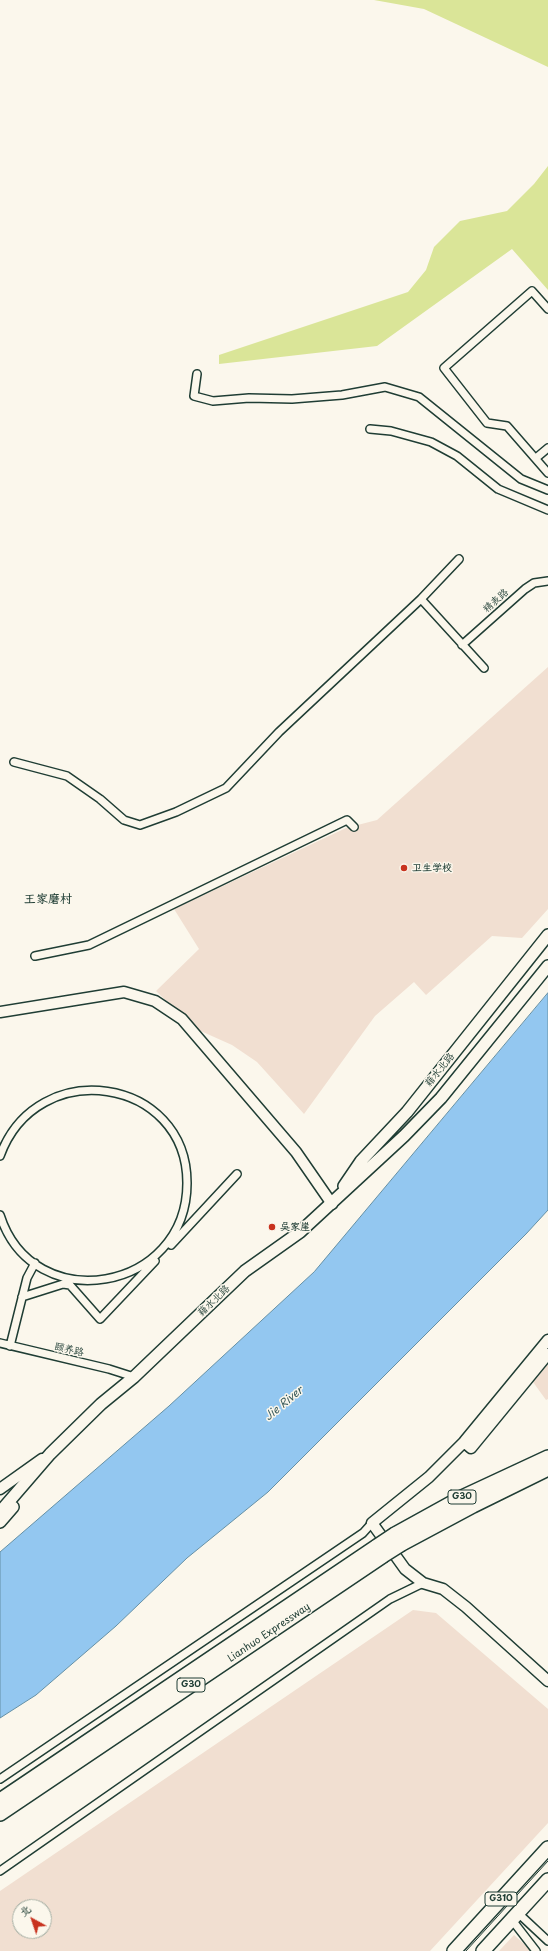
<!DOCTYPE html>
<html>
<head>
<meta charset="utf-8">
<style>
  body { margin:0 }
  #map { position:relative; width:548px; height:1951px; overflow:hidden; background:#fbf7ec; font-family:"Playpen Sans","LXGW WenKai TC",sans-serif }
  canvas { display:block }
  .north { position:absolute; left:12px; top:1899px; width:40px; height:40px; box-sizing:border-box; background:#fbf7ec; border:1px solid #a3ada2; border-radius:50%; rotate:320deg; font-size:11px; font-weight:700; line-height:16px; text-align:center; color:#1f3d34 }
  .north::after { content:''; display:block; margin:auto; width:14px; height:18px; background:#c8321e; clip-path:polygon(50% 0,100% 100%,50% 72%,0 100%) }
</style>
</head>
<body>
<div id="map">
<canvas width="548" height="1951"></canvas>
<div class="north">北</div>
</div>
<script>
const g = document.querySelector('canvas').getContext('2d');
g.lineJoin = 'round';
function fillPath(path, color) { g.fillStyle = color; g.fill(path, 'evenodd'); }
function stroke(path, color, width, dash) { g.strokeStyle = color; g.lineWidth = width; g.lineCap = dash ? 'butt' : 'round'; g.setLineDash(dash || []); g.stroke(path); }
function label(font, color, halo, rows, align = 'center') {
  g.font = font + ' "Playpen Sans","LXGW WenKai TC",sans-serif'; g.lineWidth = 3; g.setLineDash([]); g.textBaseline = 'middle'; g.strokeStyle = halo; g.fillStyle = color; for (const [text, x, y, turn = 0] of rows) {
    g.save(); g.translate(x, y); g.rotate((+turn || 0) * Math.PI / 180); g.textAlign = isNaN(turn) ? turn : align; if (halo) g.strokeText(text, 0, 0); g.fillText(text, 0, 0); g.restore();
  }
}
const built = new Path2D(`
  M 548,667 L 548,909 L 522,938 L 492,936 L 426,995 L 414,982 L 375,1016 L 304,1114 L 257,1062 L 232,1045 L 194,1028 L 156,991 L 199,949 L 174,909 L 346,828 L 377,820 Z
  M 548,1364 L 548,1399 L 546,1400 L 533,1382 Z
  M 413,1610 L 436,1613 L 548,1709 L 548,1823 L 430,1951 L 0,1951 L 0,1891 ZM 20,1907 L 44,1907 L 44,1931 L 20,1931 Z
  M 514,1935 L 532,1951 L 499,1951 Z`);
const green = new Path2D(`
  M 374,0 L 548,0 L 548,67 L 424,9 Z
  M 548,166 L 548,290 L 512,249 L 377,346 L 219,364 L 219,355 L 408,292 L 426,270 L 434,247 L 460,221 L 507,211 L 534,184 Z`);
const water = new Path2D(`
  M 548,993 L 548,1210 L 526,1234 L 268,1492 L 187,1558 L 116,1626 L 36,1695 L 0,1718 L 0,1552 L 169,1406 L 314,1272 Z`);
const street = new Path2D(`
  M 548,309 L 532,291 L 444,368 L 487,423 L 507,426 L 548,473
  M 197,374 L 194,396 L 213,401 L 249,398 L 292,399 L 342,395 L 385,387 L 419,397 L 521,479 L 548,490
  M 370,429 L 391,431 L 431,442 L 457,456 L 498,489 L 548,510
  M 536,458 L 548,448
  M 421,599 L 484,668
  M 462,645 L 525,589 L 534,583 L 548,581
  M 14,762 L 67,776 L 100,799 L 124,820 L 140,825 L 176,812 L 226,788 L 279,732 L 421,599 L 459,559
  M 35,956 L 89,945 L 347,820 L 354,827
  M 0,1156 C 37,1054 187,1077 187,1183 C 187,1292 33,1319 0,1215
  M 171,1245 L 237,1174
  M 22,1297 L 63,1284 L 70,1285 L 100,1319 L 155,1261
  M 0,1343 L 109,1369 L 134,1377
  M 10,1346 L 27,1278 L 35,1263
  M 0,1779 L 363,1533 L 372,1523
  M 0,1871 L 390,1599 L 423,1583
  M 518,1913 L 548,1941
  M 512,1920 L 536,1951`);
const secondary = new Path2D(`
  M 0,1012 L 124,992 L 155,1001 L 182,1019 L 296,1152 L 332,1204
  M 548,1340 L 464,1442 L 429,1477 L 372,1523 L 405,1569 L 423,1583 L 443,1589 L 466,1607 L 548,1681
  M 464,1442 L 471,1448 L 548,1354
  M 0,1489 L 42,1459`);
const primary = new Path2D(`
  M 344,1186 L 361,1161 L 407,1112 L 548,935
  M 0,1512 L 50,1454 L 101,1404 L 134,1377 L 245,1271 L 300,1232 L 404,1136 L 441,1098 L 548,966
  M 0,1522 L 13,1507`);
const highway = new Path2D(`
  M 395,1534 L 462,1497 L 548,1457
  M 402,1544 L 473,1506 L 548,1469
  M 0,1800 L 377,1546
  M 0,1814 L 383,1556
  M 454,1951 L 548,1848
  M 483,1951 L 548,1880`);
const tram = new Path2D(`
  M 466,1951 L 548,1861`);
const highwayBridge = new Path2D(`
  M 377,1546 L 395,1534
  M 383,1556 L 402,1544`);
const markers = [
  [404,868,4,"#c8321e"],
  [272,1227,4,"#c8321e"]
];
const shields = [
  [462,1497,28],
  [191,1685,28],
  [501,1899,32]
];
const shieldNames = [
  ["G30",462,1497],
  ["G30",191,1685],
  ["G310",501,1899]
];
const streetNames = [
  ["精表路",496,601,-42],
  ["藉水北路",440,1070,-51],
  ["藉水北路",214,1301,-44],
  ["颐养路",69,1350,13],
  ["Lianhuo Expressway",269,1633,-34]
];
const poiNames = [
  ["卫生学校",412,868],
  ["吴家崖",280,1227]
];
const waterNames = [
  ["Jie River",284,1404,-40]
];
const quarterNames = [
  ["王家磨村",48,900]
];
fillPath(built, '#f1dfd1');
fillPath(green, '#dae598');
fillPath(water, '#93c7f0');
stroke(water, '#6590a5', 1);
stroke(street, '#1f3d34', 10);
stroke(secondary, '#1f3d34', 13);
stroke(primary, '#1f3d34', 14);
stroke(highway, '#1f3d34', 16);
stroke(street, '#fbf7ec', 7);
stroke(secondary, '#fbf7ec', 10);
stroke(primary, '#fbf7ec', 11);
stroke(highway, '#fbf7ec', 13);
stroke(tram, '#1f3d34', 1);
stroke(highwayBridge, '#1f3d34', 16, []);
stroke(highwayBridge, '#fbf7ec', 13);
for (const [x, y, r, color] of markers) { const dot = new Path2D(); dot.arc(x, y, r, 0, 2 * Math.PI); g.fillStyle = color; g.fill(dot); stroke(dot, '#fbf7ec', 1.5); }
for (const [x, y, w] of shields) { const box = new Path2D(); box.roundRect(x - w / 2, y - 7, w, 14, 3); g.fillStyle = '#fbf7ec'; g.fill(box); stroke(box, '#1f3d34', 1); }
label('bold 9px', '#1f3d34', null, shieldNames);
label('10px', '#1f3d34', '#fbf7ec', streetNames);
label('bold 10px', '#1f3d34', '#fbf7ec', poiNames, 'left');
label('italic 11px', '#36595a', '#fbf7ec', waterNames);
label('bold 12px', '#1f3d34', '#fbf7ec', quarterNames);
</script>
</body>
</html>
